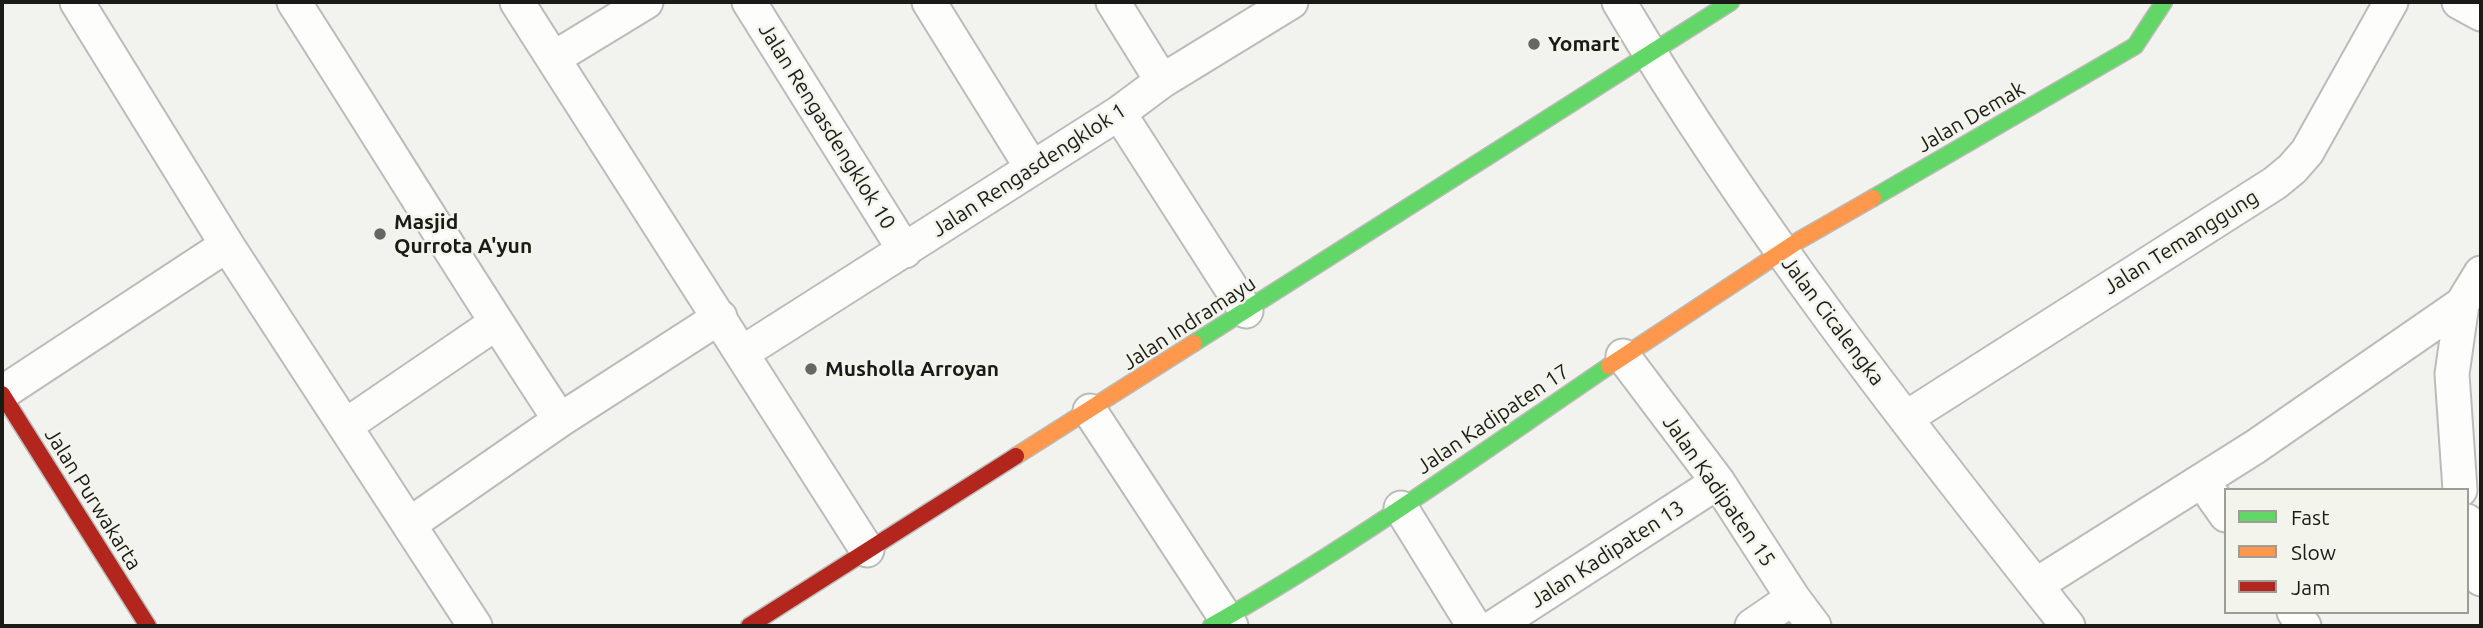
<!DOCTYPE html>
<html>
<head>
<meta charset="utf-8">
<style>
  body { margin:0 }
  #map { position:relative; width:2483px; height:628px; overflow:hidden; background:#f2f3ee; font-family:Ubuntu,sans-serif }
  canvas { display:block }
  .frame { position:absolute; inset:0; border:4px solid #1a1a17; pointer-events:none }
  .legend { position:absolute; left:2224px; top:488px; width:245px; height:126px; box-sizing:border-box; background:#f3f5ec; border:2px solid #9c9d97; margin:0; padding:9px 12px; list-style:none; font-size:21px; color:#1a1a17 }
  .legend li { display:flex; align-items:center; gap:14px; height:35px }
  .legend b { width:35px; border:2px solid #9c9d97 }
</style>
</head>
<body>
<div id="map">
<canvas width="2483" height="628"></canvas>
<div class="frame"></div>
<ul class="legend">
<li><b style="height:9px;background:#63d668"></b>Fast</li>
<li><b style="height:9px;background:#ff974d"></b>Slow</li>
<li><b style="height:9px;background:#b3261e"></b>Jam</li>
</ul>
</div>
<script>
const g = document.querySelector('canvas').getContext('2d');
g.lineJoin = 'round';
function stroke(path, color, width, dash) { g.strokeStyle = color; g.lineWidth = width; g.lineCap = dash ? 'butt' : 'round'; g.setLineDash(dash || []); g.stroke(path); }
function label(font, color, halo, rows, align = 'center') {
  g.font = font + ' Ubuntu,sans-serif'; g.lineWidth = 5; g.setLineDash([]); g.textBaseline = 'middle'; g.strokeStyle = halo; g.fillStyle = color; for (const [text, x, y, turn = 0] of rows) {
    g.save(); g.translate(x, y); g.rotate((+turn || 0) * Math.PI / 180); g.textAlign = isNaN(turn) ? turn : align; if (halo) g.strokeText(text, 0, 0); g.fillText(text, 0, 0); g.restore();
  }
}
const street = new Path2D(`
  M 77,2 L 227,245 L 475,626
  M 294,2 C 383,141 469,282 560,420
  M 517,2 L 867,550
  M 749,2 L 905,251
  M 929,2 L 1032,168
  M 1113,2 L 1162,81
  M 1619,2 C 1750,223 1909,426 2068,626
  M 2459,2 L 2481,14
  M 554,58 L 646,2
  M 1119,113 L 1246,311
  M 742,353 L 1119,113 L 1162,81 L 1291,2
  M 1623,356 L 1718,482 L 1793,598 L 1814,626
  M 2,393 L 227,245
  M 1090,411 L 1231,626
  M 1906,418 L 2275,183 L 2292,169 L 2307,152 L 2391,2
  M 345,426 L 496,323
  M 2202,481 L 2226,515
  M 2460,490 L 2452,374 L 2462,304 L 2481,273
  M 1401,508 L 1474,626
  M 2467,521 L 2481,579
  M 410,524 L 560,420 L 720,317
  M 2036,585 L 2255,447 L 2462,304
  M 2294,612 L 2304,626
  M 1495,626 L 1718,482
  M 1752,626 L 1793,598`);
const fast = new Path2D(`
  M 1873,198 L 2135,46 L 2164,2
  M 1194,343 L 1731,2
  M 1211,626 C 1349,548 1478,455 1609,366`);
const slow = new Path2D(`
  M 1609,366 L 1798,241 L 1873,198
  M 1016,456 L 1194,343`);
const jam = new Path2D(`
  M 2,394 L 148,626
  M 749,626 L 1016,456`);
const markers = [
  [1534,44,7,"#666662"],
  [380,234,7,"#666662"],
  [811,369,7,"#666662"]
];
const poiNames = [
  ["Yomart",1548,44],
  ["Masjid",394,222],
  ["Qurrota A'yun",394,246],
  ["Musholla Arroyan",825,369]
];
const streetNames = [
  ["Jalan Demak",1971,117,-30],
  ["Jalan Rengasdengklok 10",827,126,58],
  ["Jalan Rengasdengklok 1",1029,170,-33],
  ["Jalan Temanggung",2181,242,-32],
  ["Jalan Cicalengka",1833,321,53],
  ["Jalan Indramayu",1189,323,-33],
  ["Jalan Kadipaten 17",1493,419,-34],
  ["Jalan Kadipaten 15",1719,491,55],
  ["Jalan Purwakarta",93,499,58],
  ["Jalan Kadipaten 13",1607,554,-33]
];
stroke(street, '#bbbbb8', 37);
stroke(fast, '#bbbbb8', 19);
stroke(slow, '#bbbbb8', 19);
stroke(jam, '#bbbbb8', 19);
stroke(street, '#fdfdfc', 33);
stroke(fast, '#63d668', 16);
stroke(slow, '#ff974d', 16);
stroke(jam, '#b3261e', 16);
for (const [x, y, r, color] of markers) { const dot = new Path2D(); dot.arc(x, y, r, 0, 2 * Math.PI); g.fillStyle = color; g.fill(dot); stroke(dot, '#f3f5ec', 2.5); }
label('bold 21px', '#1a1a17', '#f3f5ec', poiNames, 'left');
label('21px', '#1a1a17', '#f3f5ec', streetNames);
</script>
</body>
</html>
